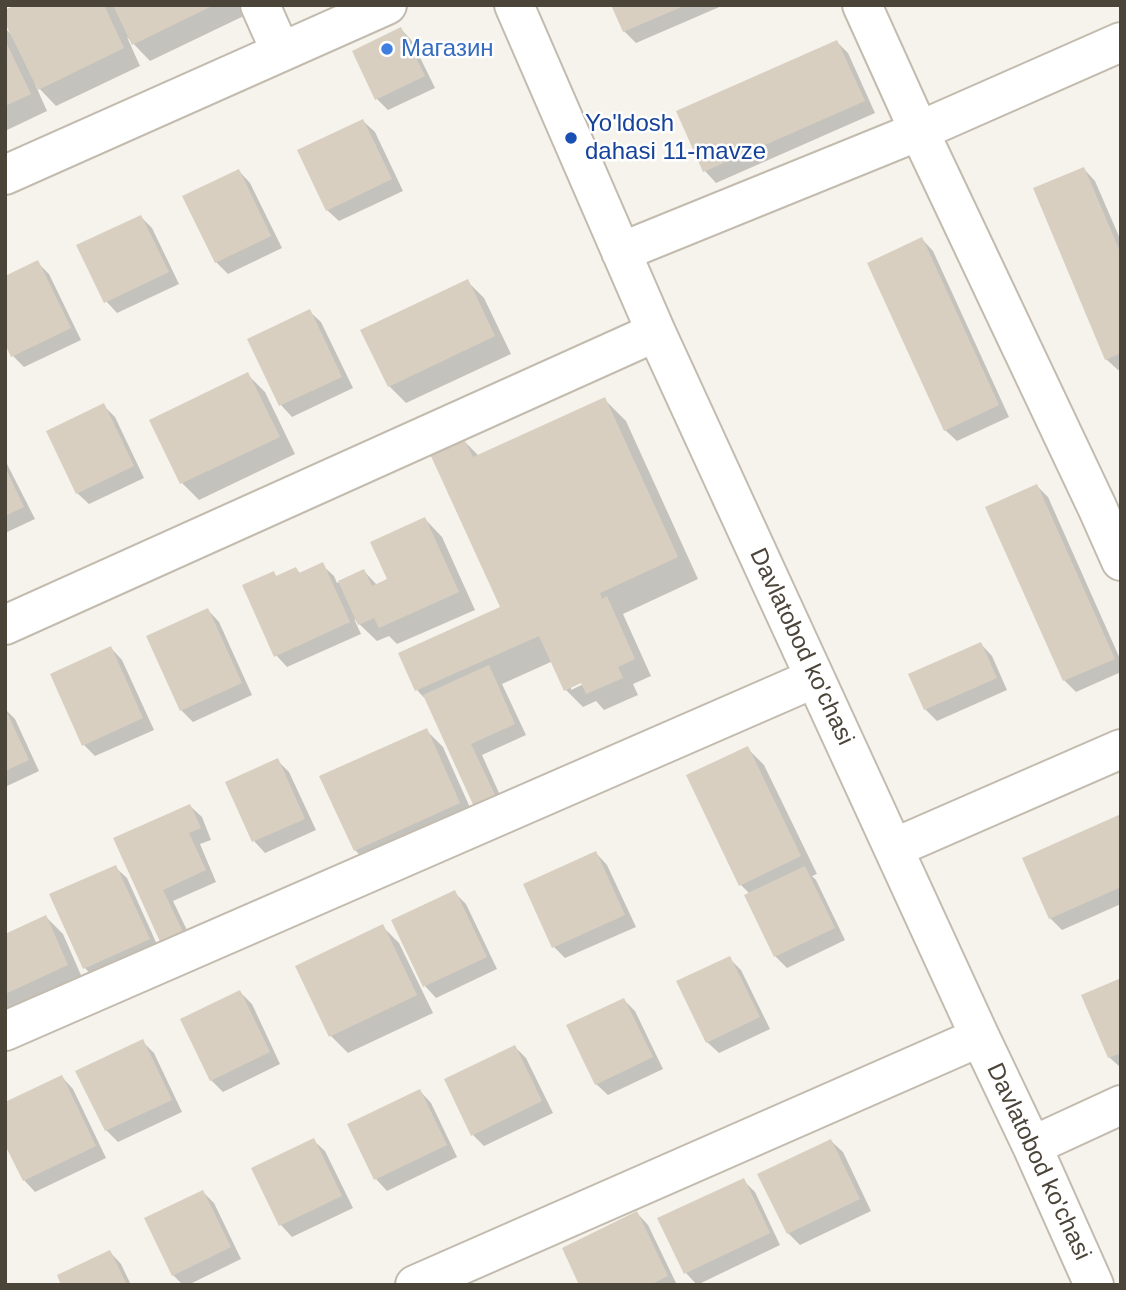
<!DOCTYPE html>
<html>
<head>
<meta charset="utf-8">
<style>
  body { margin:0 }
  #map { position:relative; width:1126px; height:1290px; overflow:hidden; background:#f6f3ec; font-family:Helvetica,sans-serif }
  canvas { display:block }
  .frame { position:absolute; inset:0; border:7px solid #4b4439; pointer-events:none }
</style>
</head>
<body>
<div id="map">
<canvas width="1126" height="1290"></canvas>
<div class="frame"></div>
</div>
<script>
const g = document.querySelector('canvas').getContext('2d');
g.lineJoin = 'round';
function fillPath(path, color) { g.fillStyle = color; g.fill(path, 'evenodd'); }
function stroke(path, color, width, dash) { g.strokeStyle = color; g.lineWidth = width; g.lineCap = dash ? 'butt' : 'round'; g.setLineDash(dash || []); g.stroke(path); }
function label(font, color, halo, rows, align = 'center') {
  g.font = font + ' Helvetica,sans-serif'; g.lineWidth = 5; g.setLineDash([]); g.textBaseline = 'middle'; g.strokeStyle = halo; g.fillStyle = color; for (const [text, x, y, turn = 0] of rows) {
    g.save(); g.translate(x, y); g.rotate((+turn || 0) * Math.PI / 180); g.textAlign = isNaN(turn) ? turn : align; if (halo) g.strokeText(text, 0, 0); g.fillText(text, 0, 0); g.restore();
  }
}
const shadow = new Path2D(`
  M 19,5 L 246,5 L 250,13 L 150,61 L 127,37 L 140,66 L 56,106 L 35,84 L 47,111 L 5,131 L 5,28 L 13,36 Z
  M 613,5 L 724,5 L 636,43 L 624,31 Z
  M 401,29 L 412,41 L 435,88 L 388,110 L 377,99 Z
  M 837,42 L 848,53 L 875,113 L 716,183 L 705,171 L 678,112 Z
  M 363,121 L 375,132 L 403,191 L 339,221 L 327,210 Z
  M 1084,169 L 1095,181 L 1121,241 L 1121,369 L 1118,370 L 1106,359 Z
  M 239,171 L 250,183 L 282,248 L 228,274 L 216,262 Z
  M 141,217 L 152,228 L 179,284 L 117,313 L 106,301 Z
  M 922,239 L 933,251 L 1009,417 L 957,441 L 945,430 Z
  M 37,262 L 49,274 L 81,340 L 24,367 L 13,356 Z
  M 467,281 L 484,298 L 511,354 L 406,403 L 389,386 Z
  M 309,311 L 321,322 L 353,388 L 292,417 L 281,405 L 249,339 Z
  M 248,375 L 265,392 L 295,454 L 199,500 L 182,483 L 152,421 Z
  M 604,399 L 626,421 L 698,579 L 623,614 L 651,676 L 633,684 L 638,695 L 604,710 L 596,701 L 583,707 L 566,690 L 553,661 L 502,684 L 526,735 L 482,755 L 508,813 L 489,822 L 427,701 L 417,690 L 502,608 L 464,441 L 479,456 ZM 588,678 L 590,681 L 571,690 L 571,686 Z
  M 103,405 L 115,417 L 144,478 L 89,504 L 77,493 Z
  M 5,460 L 35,519 L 5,533 Z
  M 1037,486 L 1048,497 L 1121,661 L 1121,672 L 1076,692 L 1064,680 Z
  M 425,519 L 442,537 L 475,610 L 397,644 L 389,636 L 377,641 L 354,619 L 361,634 L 287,667 L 276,655 L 274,573 L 277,577 L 296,569 L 301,574 L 322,565 L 334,576 L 337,583 L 364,571 L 377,585 L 389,580 Z
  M 208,610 L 219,622 L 252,695 L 193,722 L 181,710 Z
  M 981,644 L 992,656 L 1007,690 L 937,721 L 925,709 Z
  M 111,648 L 122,660 L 154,730 L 95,756 L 84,745 Z
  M 5,709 L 15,719 L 39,771 L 5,787 Z
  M 426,730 L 443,747 L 476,821 L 372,867 L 355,850 Z
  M 747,748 L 764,765 L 817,874 L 812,876 L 816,880 L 845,940 L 787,968 L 775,956 L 750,894 L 741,885 Z
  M 277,760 L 289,772 L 316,830 L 265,853 L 254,841 Z
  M 190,806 L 202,817 L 211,840 L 200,844 L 216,882 L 173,901 L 195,947 L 175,956 L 116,839 Z
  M 1121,816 L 1121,904 L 1062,930 L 1050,918 Z
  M 596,853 L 607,865 L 636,927 L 565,958 L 554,947 Z
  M 115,867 L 127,878 L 160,951 L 96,980 L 85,968 Z
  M 454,892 L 466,904 L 497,969 L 436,998 L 425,986 L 393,921 Z
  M 46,917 L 63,934 L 84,982 L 5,1018 L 5,936 Z
  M 382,926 L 399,943 L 433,1013 L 348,1053 L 331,1036 Z
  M 729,958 L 741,970 L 770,1029 L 719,1053 L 707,1042 Z
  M 1121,980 L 1121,1068 L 1109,1057 Z
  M 240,992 L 252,1004 L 280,1064 L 223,1092 L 211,1080 L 182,1020 Z
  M 624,1000 L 635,1011 L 663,1069 L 608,1095 L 596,1084 Z
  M 142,1041 L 154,1053 L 182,1112 L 118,1142 L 106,1130 Z
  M 515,1047 L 526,1058 L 553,1113 L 484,1146 L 473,1135 Z
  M 62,1077 L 73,1089 L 106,1158 L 35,1192 L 24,1180 Z
  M 420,1091 L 431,1103 L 457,1157 L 387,1191 L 376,1179 Z
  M 313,1140 L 325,1151 L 353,1208 L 292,1237 L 281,1225 L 253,1169 Z
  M 831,1141 L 843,1152 L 871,1211 L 800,1245 L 788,1233 L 760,1175 Z
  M 743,1180 L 755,1192 L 780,1245 L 697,1285 L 686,1273 L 660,1219 Z
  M 203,1192 L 214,1203 L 241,1259 L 188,1285 L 183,1285 L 173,1275 Z
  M 637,1213 L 648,1225 L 677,1285 L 581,1285 Z
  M 110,1252 L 121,1264 L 131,1285 L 63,1285 Z`);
const building = new Path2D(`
  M 15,5 L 104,5 L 124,48 L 38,90 L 5,23 L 5,10 Z
  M 113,5 L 214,5 L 132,45 Z
  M 611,5 L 686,5 L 623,32 Z
  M 401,27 L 425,76 L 375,100 L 352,51 Z
  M 5,40 L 31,94 L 5,106 Z
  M 837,40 L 865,101 L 703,172 L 676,111 Z
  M 363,119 L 392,179 L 326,211 L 297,150 Z
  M 1084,167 L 1121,254 L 1121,353 L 1105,360 L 1033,188 Z
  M 239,169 L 271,236 L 215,263 L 182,196 Z
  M 141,215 L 169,272 L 104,303 L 76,245 Z
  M 922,237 L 999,405 L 944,431 L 867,263 Z
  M 38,260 L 71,328 L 11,357 L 5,344 L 5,276 Z
  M 468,279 L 495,336 L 388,387 L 360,330 Z
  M 310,309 L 342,377 L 279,406 L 247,339 Z
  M 248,372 L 280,437 L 180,484 L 149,420 Z
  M 605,397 L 678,557 L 600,593 L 602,599 L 607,596 L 635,659 L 618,667 L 623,678 L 586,694 L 581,683 L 564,691 L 539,636 L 415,691 L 398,653 L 500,607 L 430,454 L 464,439 L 473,457 Z
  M 104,403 L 134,466 L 76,494 L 46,431 Z
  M 5,467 L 24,507 L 5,516 Z
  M 1037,484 L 1115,659 L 1063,681 L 985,507 Z
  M 425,517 L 459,592 L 379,628 L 374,618 L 358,625 L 338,581 L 364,569 L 372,586 L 387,579 L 370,542 Z
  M 323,562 L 350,622 L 274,657 L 242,585 L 274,571 L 276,576 L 296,567 L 299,573 Z
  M 208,608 L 242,683 L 180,711 L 146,636 Z
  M 981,642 L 997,678 L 924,710 L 908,674 Z
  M 111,646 L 143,718 L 82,746 L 50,674 Z
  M 489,665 L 515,724 L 471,744 L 498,801 L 476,811 L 423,695 Z
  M 5,708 L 29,760 L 5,771 Z
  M 427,728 L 460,803 L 354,851 L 319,776 Z
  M 748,746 L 801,856 L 739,886 L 686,775 Z
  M 278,758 L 305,819 L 252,842 L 225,782 Z
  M 190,804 L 201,828 L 189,833 L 206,870 L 163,890 L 185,936 L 162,946 L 113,838 Z
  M 1121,814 L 1121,887 L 1049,919 L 1022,858 Z
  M 596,851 L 625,915 L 552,948 L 523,884 Z
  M 116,865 L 150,939 L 83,969 L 49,894 Z
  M 805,866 L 835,928 L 774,957 L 744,895 Z
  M 455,890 L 487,957 L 423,987 L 391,920 Z
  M 46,915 L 68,965 L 5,994 L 5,934 Z
  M 383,924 L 417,995 L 329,1037 L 295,966 Z
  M 730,956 L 760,1017 L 706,1043 L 676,981 Z
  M 1121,978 L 1121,1053 L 1108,1058 L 1081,995 Z
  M 240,990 L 270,1052 L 210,1081 L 180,1019 Z
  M 624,998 L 653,1057 L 595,1085 L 566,1025 Z
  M 143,1039 L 172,1100 L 105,1131 L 75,1071 Z
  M 515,1045 L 542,1101 L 471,1136 L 444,1079 Z
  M 62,1075 L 96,1146 L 23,1181 L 5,1145 L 5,1102 Z
  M 420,1089 L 447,1145 L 374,1180 L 347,1124 Z
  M 314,1138 L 342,1196 L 279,1226 L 251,1168 Z
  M 831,1139 L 860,1199 L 787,1234 L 757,1174 Z
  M 744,1178 L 770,1233 L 684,1274 L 657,1218 Z
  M 203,1190 L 231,1247 L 172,1276 L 144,1218 Z
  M 637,1211 L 668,1276 L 650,1285 L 579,1285 L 562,1248 Z
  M 110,1250 L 127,1285 L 61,1285 L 57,1275 Z`);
const minor = new Path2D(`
  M 260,5 L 281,52
  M 514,5 L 656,332 L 980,1037 L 1032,1146 L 1094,1285
  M 862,5 L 919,131 L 1097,507 L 1121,561
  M 5,175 L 387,5
  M 621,252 L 919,131 L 1121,42
  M 5,625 L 656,332
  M 894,848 L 1121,749
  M 5,1031 L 815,678
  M 1032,1146 L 1121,1105
  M 415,1285 L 980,1037`);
const markers = [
  [387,49,7,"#3f7fe0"],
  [571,138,7,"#1a4fb4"]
];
const shopNames = [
  ["Магазин",401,49]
];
const transitNames = [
  ["Yo'ldosh",585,124],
  ["dahasi 11-mavze",585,152]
];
const streetNames = [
  ["Davlatobod ko'chasi",801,647,65],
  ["Davlatobod ko'chasi",1038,1162,65]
];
fillPath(shadow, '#0003');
fillPath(building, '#d8cfc1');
stroke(minor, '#c2bbae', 42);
stroke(minor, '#fff', 38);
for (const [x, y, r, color] of markers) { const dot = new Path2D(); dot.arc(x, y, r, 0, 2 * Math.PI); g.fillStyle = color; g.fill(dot); stroke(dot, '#fff', 2.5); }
label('24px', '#366cbe', '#fff', shopNames, 'left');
label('24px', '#164399', '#fff', transitNames, 'left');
label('24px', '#4b4439', '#fff', streetNames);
</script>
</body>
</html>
